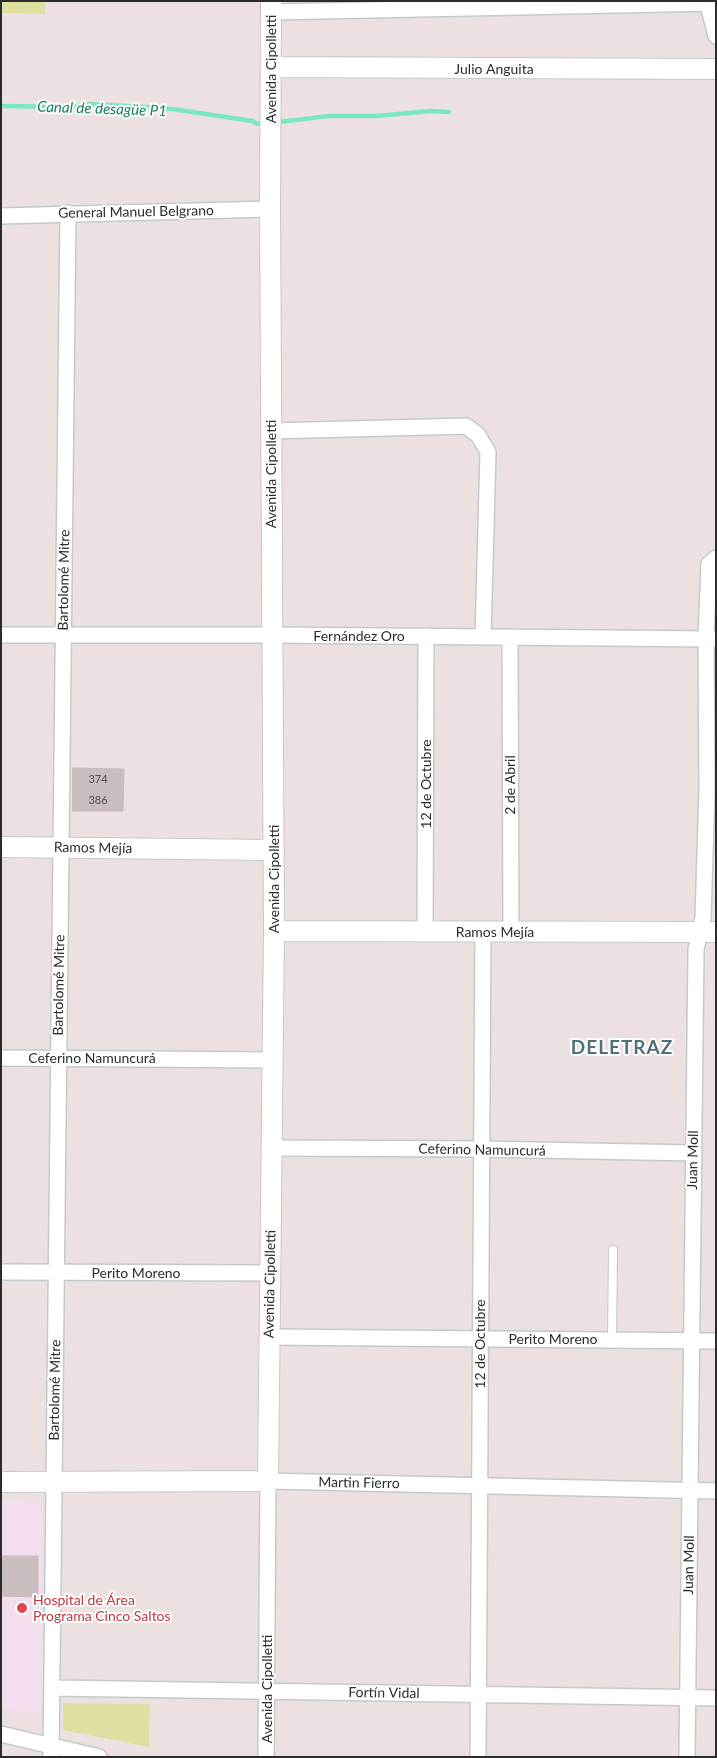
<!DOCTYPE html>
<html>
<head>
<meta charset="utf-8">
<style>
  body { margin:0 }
  #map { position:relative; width:717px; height:1758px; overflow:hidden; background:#ede0e1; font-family:Lato,sans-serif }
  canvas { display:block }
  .frame { position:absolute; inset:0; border:2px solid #2c2c2c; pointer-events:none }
</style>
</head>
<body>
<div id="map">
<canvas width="717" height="1758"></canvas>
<div class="frame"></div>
</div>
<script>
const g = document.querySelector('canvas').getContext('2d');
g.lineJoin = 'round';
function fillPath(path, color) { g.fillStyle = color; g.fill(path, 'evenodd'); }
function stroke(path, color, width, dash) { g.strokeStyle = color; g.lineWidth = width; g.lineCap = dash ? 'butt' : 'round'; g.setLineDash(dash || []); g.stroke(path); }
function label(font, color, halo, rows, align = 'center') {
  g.font = font + ' Lato,sans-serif'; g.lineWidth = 4; g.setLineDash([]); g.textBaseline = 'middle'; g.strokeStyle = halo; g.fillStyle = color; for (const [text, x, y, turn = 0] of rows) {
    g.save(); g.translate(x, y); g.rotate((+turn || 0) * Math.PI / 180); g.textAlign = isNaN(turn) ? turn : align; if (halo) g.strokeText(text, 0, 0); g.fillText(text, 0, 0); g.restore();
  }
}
const medical = new Path2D(`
  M 1,1501 L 36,1502 L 43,1509 L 42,1708 L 31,1715 L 1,1708 Z`);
const green = new Path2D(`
  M 1,1 L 45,1 L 45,14 L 1,13 Z
  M 63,1703 L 150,1704 L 149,1747 L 63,1730 Z`);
const stream = new Path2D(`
  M 1,106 L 71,107 L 90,104 L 145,107 L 172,109 L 253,121 L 257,124 L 263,123
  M 279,122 L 329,116 L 376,116 L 431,111 L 449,112`);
const building = new Path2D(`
  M 73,768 L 124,769 L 123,811 L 73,811 Z
  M 1,1556 L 38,1556 L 38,1597 L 1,1596 Z`);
const lane = new Path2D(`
  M 612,1340 L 613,1250`);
const street = new Path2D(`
  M 707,1 L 716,36
  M 271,12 L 716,3
  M 1,216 L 270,209
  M 271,431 L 466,426 L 478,435 L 488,452 L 483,637
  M 1,635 L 272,635 L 715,639
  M 510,637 L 511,932
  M 425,932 L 426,636
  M 1,1058 L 272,1060
  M 271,1148 L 482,1149 L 693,1153
  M 1,1272 L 270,1273
  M 270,1337 L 716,1341
  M 52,1688 L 716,1698
  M 1,1734 L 99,1757
  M 51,1757 L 68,213
  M 266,1757 L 268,1481 L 716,1491
  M 478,1757 L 483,932
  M 687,1757 L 696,949 L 703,918 L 707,790 L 706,639 L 709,564 L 716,558`);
const secondary = new Path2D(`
  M 271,67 L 716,69
  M 1,847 L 274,850
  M 274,931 L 716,932
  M 1,1482 L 268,1481 L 274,931 L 270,209 L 271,1`);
const markers = [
  [22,1608,6,"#e0444e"]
];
const numberNames = [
  ["374",98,779],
  ["386",98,800]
];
const streetNames = [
  ["Avenida Cipolletti",271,69,-90],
  ["Julio Anguita",494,69],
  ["General Manuel Belgrano",136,212,-1],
  ["Avenida Cipolletti",271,474,-90],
  ["Bartolomé Mitre",64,580,-89],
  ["Fernández Oro",359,636],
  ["12 de Octubre",426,784,-90],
  ["2 de Abril",510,785,-90],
  ["Ramos Mejía",93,848,1],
  ["Avenida Cipolletti",274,879,-90],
  ["Ramos Mejía",495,932],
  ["Bartolomé Mitre",59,985,-89],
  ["Ceferino Namuncurá",92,1058],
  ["Ceferino Namuncurá",482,1150,1],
  ["Juan Moll",693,1160,-89],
  ["Perito Moreno",136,1273],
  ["Avenida Cipolletti",270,1284,-89],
  ["Perito Moreno",553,1339],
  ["12 de Octubre",480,1344,-90],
  ["Bartolomé Mitre",55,1390,-89],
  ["Martin Fierro",359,1483,1],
  ["Juan Moll",689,1565,-89],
  ["Avenida Cipolletti",267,1689,-90],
  ["Fortín Vidal",384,1693,1]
];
const healthNames = [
  ["Hospital de Área",33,1600],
  ["Programa Cinco Saltos",33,1616]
];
const waterNames = [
  ["Canal de desagüe P1",102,109,2]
];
const districtNames = [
  ["DELETRAZ",622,1048]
];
fillPath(medical, '#f2deec');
fillPath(green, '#dedfa0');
stroke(stream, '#7be7be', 4.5);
fillPath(building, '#c9bebe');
stroke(building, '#c8b9b9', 1);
stroke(lane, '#c1cbcd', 10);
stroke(street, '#c1cbcd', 18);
stroke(secondary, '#c1cbcd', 22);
stroke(lane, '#fff', 8);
stroke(street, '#fff', 15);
stroke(secondary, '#fff', 20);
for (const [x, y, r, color] of markers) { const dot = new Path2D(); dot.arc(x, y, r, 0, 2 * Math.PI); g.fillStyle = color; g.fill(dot); stroke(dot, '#fff', 2); }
label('11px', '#535050', null, numberNames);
label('14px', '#2c2c2c', '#fff', streetNames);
label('14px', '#be3a42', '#fff', healthNames, 'left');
label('italic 15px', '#168162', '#fff', waterNames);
g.letterSpacing = '1px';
label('bold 19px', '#4f727a', '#fff', districtNames);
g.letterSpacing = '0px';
</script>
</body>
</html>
